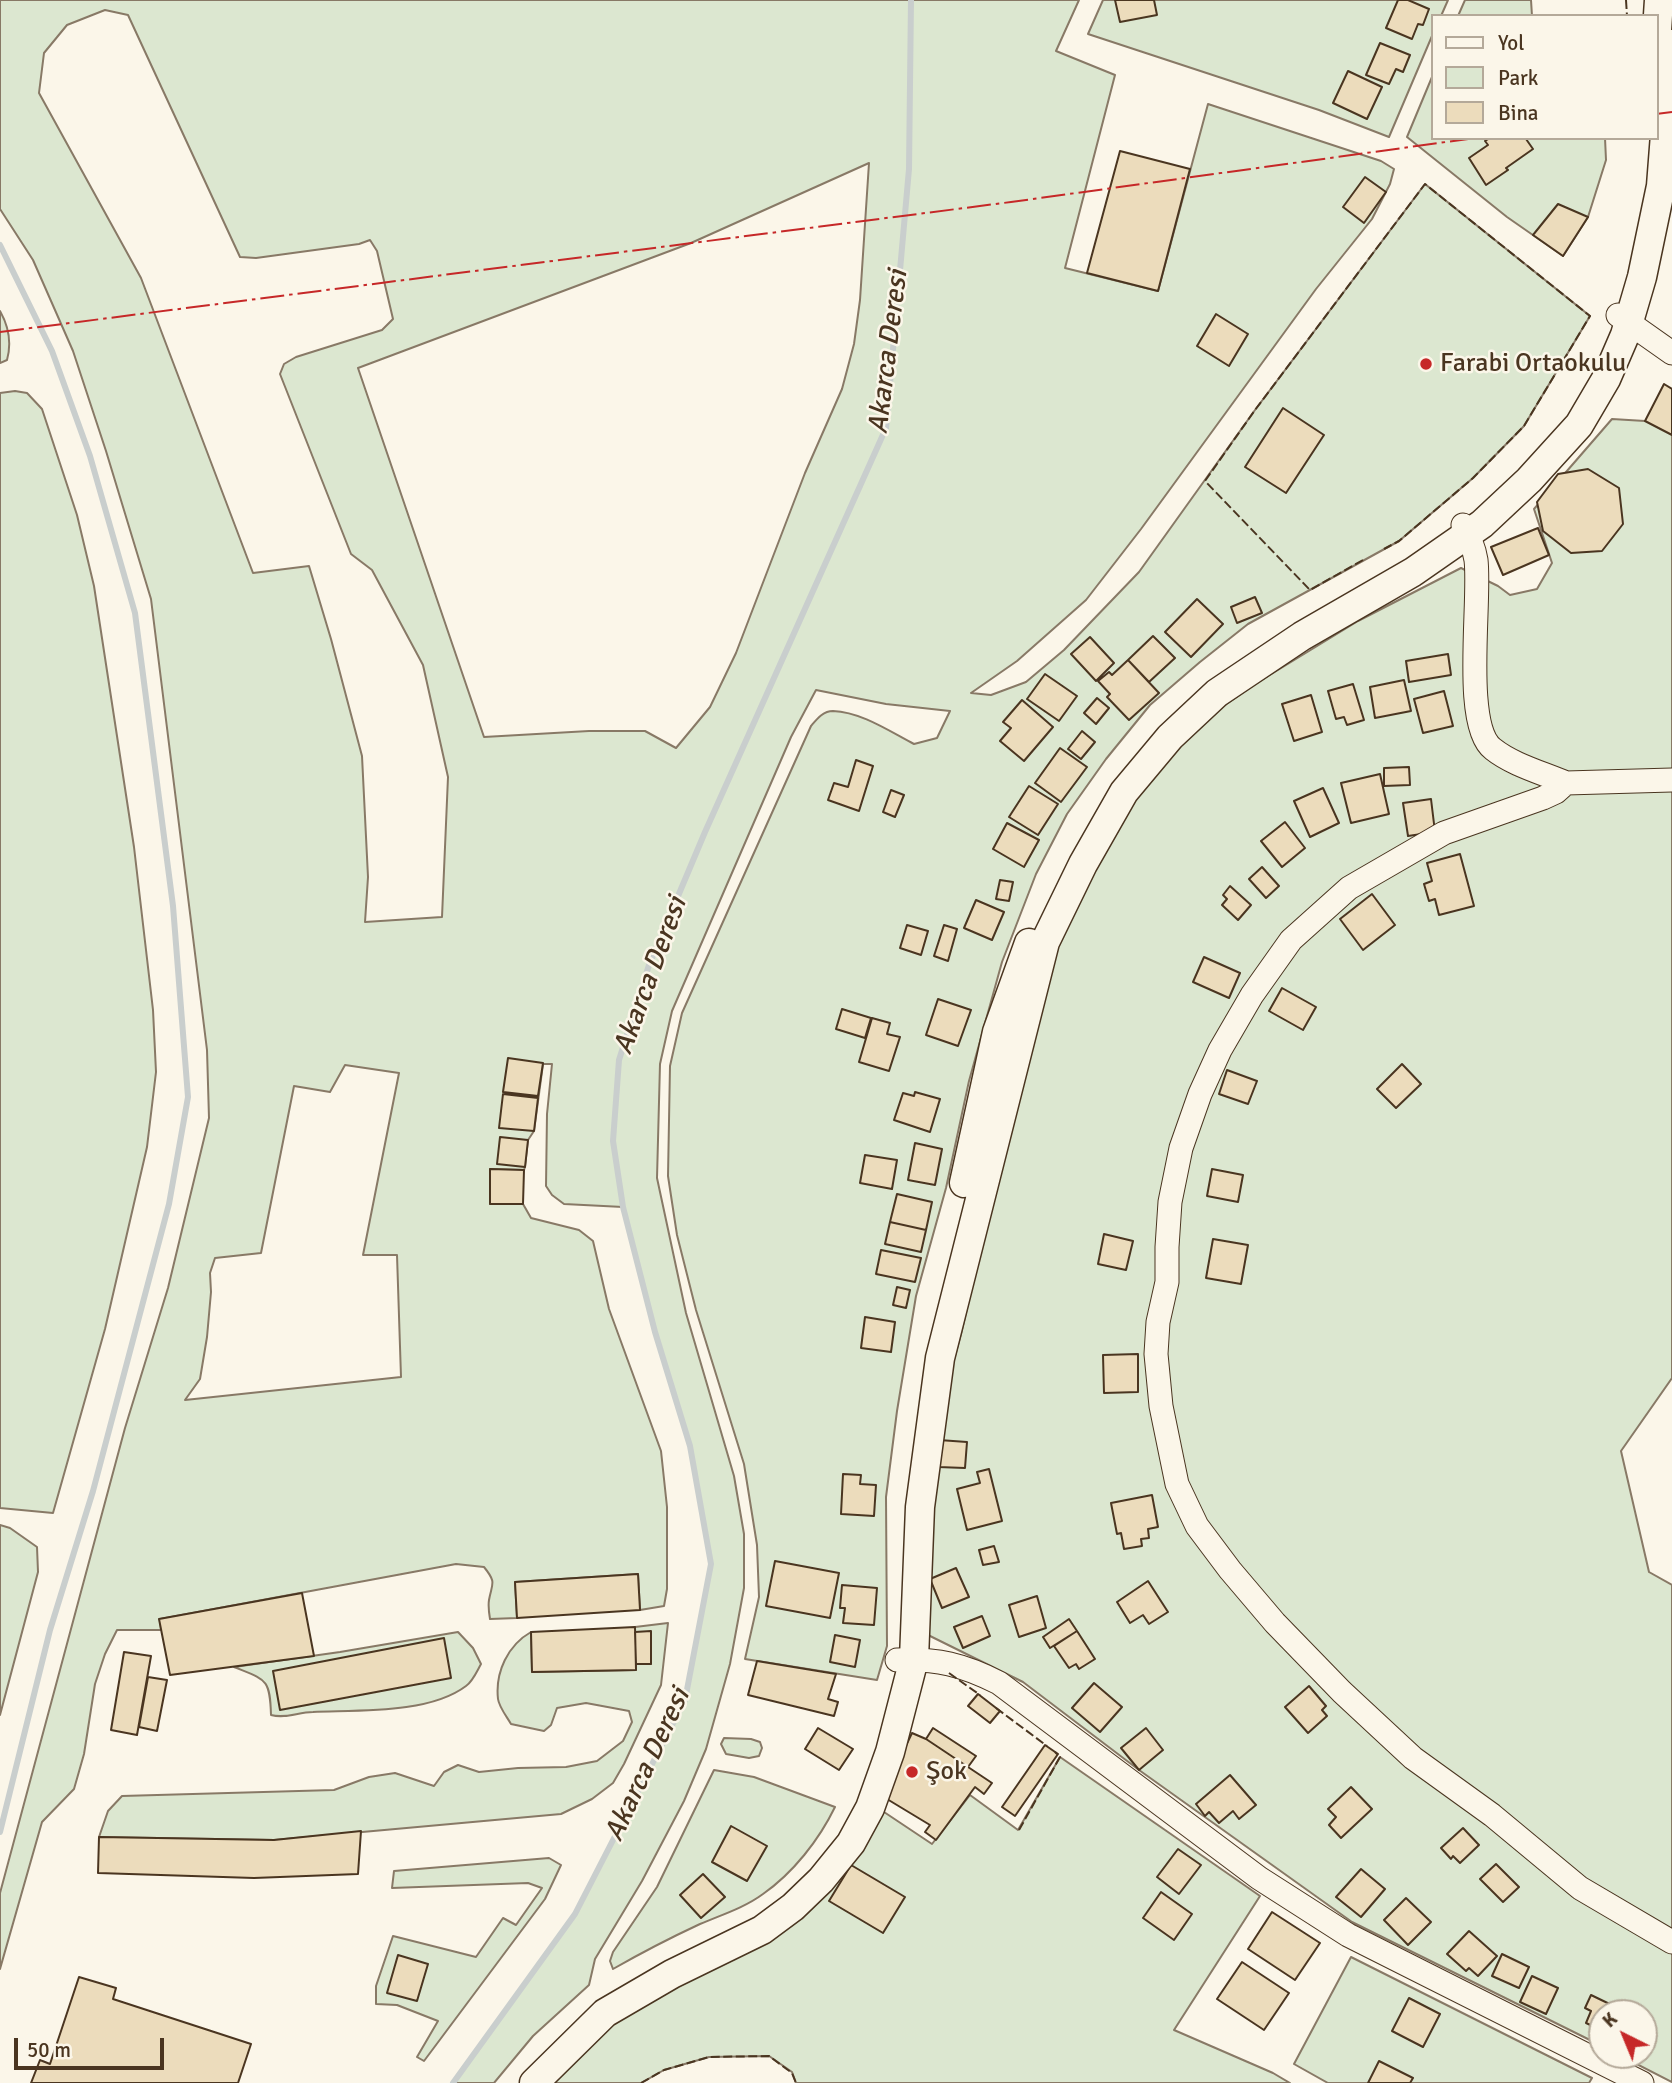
<!DOCTYPE html>
<html>
<head>
<meta charset="utf-8">
<style>
  body { margin:0 }
  #map { position:relative; width:1672px; height:2083px; overflow:hidden; background:#fbf6e9; font-family:Signika,sans-serif }
  canvas { display:block }
  .legend { position:absolute; left:1431px; top:14px; width:228px; height:126px; box-sizing:border-box; background:#fbf6e9; border:2px solid #b4a999; margin:0; padding:9px 12px; list-style:none; font-size:21px; color:#4a3520 }
  .legend li { display:flex; align-items:center; gap:14px; height:35px }
  .legend b { width:35px; border:2px solid #b4a999 }
  .north { position:absolute; left:1588px; top:1999px; width:70px; height:70px; box-sizing:border-box; background:#fbf6e9; border:2px solid #b4a999; border-radius:50%; rotate:317deg; font-size:19px; font-weight:700; line-height:28px; text-align:center; color:#4a3520 }
  .north::after { content:''; display:block; margin:auto; width:24px; height:32px; background:#c62828; clip-path:polygon(50% 0,100% 100%,50% 72%,0 100%) }
  .scale { position:absolute; left:14px; top:2038px; width:150px; height:32px; box-sizing:border-box; border:4px solid #4a3520; border-top:0; padding-left:9px; font-size:21px; line-height:24px; white-space:nowrap; color:#4a3520; -webkit-text-stroke:5px #fbf6e9; paint-order:stroke }
</style>
</head>
<body>
<div id="map">
<canvas width="1672" height="2083"></canvas>
<ul class="legend">
<li><b style="height:9px;background:#fbf6e9"></b>Yol</li>
<li><b style="height:19px;background:#dce7d0"></b>Park</li>
<li><b style="height:19px;background:#ecdcbc"></b>Bina</li>
</ul>
<div class="north">K</div>
<div class="scale">50 m</div>
</div>
<script>
const g = document.querySelector('canvas').getContext('2d');
g.lineJoin = 'round';
function fillPath(path, color) { g.fillStyle = color; g.fill(path, 'evenodd'); }
function stroke(path, color, width, dash) { g.strokeStyle = color; g.lineWidth = width; g.lineCap = dash ? 'butt' : 'round'; g.setLineDash(dash || []); g.stroke(path); }
function label(font, color, halo, rows, align = 'center') {
  g.font = font + ' Signika,sans-serif'; g.lineWidth = 5; g.setLineDash([]); g.textBaseline = 'middle'; g.strokeStyle = halo; g.fillStyle = color; for (const [text, x, y, turn = 0] of rows) {
    g.save(); g.translate(x, y); g.rotate((+turn || 0) * Math.PI / 180); g.textAlign = isNaN(turn) ? turn : align; if (halo) g.strokeText(text, 0, 0); g.fillText(text, 0, 0); g.restore();
  }
}
const green = new Path2D(`
  M 0,0 L 1079,0 L 1056,51 L 1115,75 L 1065,268 L 1158,291 L 1208,104 L 1381,161 L 1394,169 L 1390,184 L 1372,219 L 1316,289 L 1141,529 L 1086,600 L 1017,661 L 971,693 L 991,695 L 1026,682 L 1064,650 L 1139,572 L 1255,410 L 1425,184 L 1590,316 L 1524,426 L 1473,478 L 1399,541 L 1248,624 L 1200,662 L 1150,705 L 1106,759 L 1067,814 L 1036,874 L 1002,962 L 969,1081 L 946,1188 L 916,1296 L 897,1411 L 886,1497 L 887,1646 L 877,1680 L 745,1659 L 759,1597 L 757,1545 L 744,1464 L 696,1310 L 677,1235 L 668,1176 L 670,1066 L 682,1013 L 811,726 C 817,719 823,711 833,711 C 861,712 889,731 914,744 L 937,738 L 950,711 L 886,704 L 816,690 L 791,737 L 672,1011 L 660,1064 L 657,1178 L 686,1313 L 734,1476 L 744,1534 L 744,1588 L 730,1664 L 706,1749 L 684,1801 L 642,1881 L 595,1959 L 589,1985 L 533,2036 L 494,2083 L 453,2083 L 575,1914 L 685,1700 L 711,1564 L 690,1446 L 655,1332 L 623,1207 L 564,1204 L 552,1195 L 546,1186 L 547,1114 L 552,1064 L 543,1064 L 534,1131 L 528,1140 L 525,1167 L 524,1170 L 490,1169 L 490,1204 L 523,1204 L 531,1218 L 579,1230 L 593,1241 L 609,1309 L 661,1451 L 667,1507 L 667,1589 L 664,1606 L 640,1610 L 638,1574 L 515,1582 L 517,1618 L 490,1619 C 489,1613 488,1606 489,1600 C 492,1583 497,1583 484,1567 L 456,1564 L 160,1619 L 161,1630 L 117,1630 L 105,1654 L 95,1684 L 84,1754 L 74,1789 L 42,1822 L 0,1969 L 0,1893 L 125,1428 L 168,1288 L 209,1118 L 207,1050 L 151,599 L 106,451 L 73,351 L 33,260 L 0,209 ZM 105,10 L 128,15 L 240,257 L 256,258 L 359,244 L 370,240 L 377,251 L 393,319 L 382,330 L 296,357 L 284,364 L 280,374 L 351,554 L 372,570 L 423,665 L 448,777 L 442,917 L 365,922 L 368,877 L 362,756 L 331,639 L 309,566 L 253,573 L 141,278 L 39,93 L 44,53 L 67,25 ZM 869,163 L 860,300 L 854,344 L 842,389 L 805,473 L 736,653 L 710,707 L 676,748 L 645,731 L 589,731 L 484,737 L 358,368 L 691,243 ZM 345,1065 L 399,1073 L 363,1255 L 397,1255 L 401,1377 L 185,1400 L 200,1379 L 207,1337 L 211,1292 L 210,1273 L 215,1258 L 261,1253 L 294,1086 L 330,1092 Z
  M 1103,0 L 1448,0 L 1441,16 L 1432,16 L 1432,36 L 1389,137 L 1319,110 L 1088,34 Z
  M 1465,0 L 1531,0 L 1532,16 L 1458,16 Z
  M 1432,77 L 1432,138 L 1605,138 L 1606,160 L 1588,217 L 1563,256 L 1507,217 L 1407,137 Z
  M 0,311 C 9,327 12,342 7,360 L 0,363 Z
  M 15,391 L 27,393 L 42,409 L 77,515 L 94,586 L 134,847 L 153,1010 L 156,1072 L 147,1147 L 105,1329 L 53,1513 L 0,1508 L 0,393 Z
  M 1672,413 L 1672,1378 L 1621,1451 L 1649,1572 L 1672,1585 L 1672,2082 L 1619,2055 L 1644,2055 L 1644,2013 L 1602,2013 L 1602,2046 L 1352,1922 L 1139,1770 L 1023,1682 L 926,1634 L 927,1583 L 941,1406 L 961,1334 L 1046,968 L 1126,809 L 1198,724 L 1255,684 L 1358,621 L 1461,568 L 1498,586 L 1510,595 L 1537,589 L 1552,563 L 1534,509 L 1612,419 L 1645,421 Z
  M 0,1525 L 10,1528 L 37,1547 L 38,1572 L 0,1715 Z
  M 668,1623 L 661,1685 L 624,1764 L 613,1783 L 592,1799 L 561,1814 L 274,1840 L 99,1837 L 108,1811 L 122,1796 L 334,1790 L 369,1777 L 395,1773 L 434,1786 L 444,1772 L 458,1765 L 479,1772 L 518,1768 L 566,1767 L 597,1761 L 623,1741 L 632,1722 L 629,1711 L 586,1703 L 557,1708 L 551,1725 L 544,1731 L 511,1724 C 507,1717 499,1707 498,1699 C 495,1672 508,1645 531,1632 L 532,1672 L 636,1670 L 636,1664 L 651,1664 L 651,1632 L 635,1632 L 635,1627 Z
  M 458,1632 L 473,1648 L 481,1664 C 477,1671 473,1681 466,1686 C 429,1714 358,1710 313,1712 C 298,1712 286,1719 271,1715 C 270,1678 266,1680 234,1667 L 340,1652 Z
  M 724,1738 L 751,1739 L 760,1742 L 762,1748 L 759,1756 L 749,1758 L 726,1754 L 721,1744 Z
  M 1060,1757 L 1260,1896 L 1174,2030 L 1273,2073 L 1290,2083 L 796,2083 L 792,2072 L 769,2056 L 709,2057 L 664,2070 L 641,2083 L 551,2083 L 616,2022 L 726,1957 L 881,1810 L 932,1844 L 970,1795 L 1018,1830 Z
  M 714,1770 L 754,1777 L 835,1807 C 819,1840 793,1873 763,1894 C 744,1908 721,1915 700,1924 C 670,1938 641,1953 613,1969 L 610,1961 L 613,1952 L 657,1887 Z
  M 549,1858 L 561,1865 L 545,1899 L 424,2061 L 417,2057 L 438,2021 L 397,2005 L 376,2004 L 376,1986 L 393,1936 L 476,1957 L 503,1918 L 516,1925 L 542,1888 L 528,1883 L 392,1888 L 394,1871 Z
  M 1351,1957 L 1592,2078 L 1589,2083 L 1328,2083 L 1294,2064 Z`);
const stream = new Path2D(`
  M 0,245 L 52,351 L 90,456 L 135,613 L 173,906 L 188,1097 L 169,1204 L 93,1491 L 50,1630 L 0,1832
  M 453,2083 L 575,1914 L 685,1700 L 711,1564 L 690,1446 L 655,1332 L 623,1207 L 613,1141 L 619,1060 L 649,965 L 705,832 L 886,428 L 909,169 L 911,0`);
const building = new Path2D(`
  M 1115,0 L 1154,0 L 1157,15 L 1120,22 Z
  M 1398,0 L 1408,0 L 1429,9 L 1423,25 L 1418,24 L 1412,39 L 1386,28 Z
  M 1380,43 L 1410,55 L 1403,72 L 1396,69 L 1389,84 L 1366,75 Z
  M 1348,71 L 1382,87 L 1367,119 L 1333,103 Z
  M 1490,138 L 1528,138 L 1526,139 L 1533,149 L 1506,168 L 1508,170 L 1486,185 L 1469,158 L 1488,145 L 1485,141 Z
  M 1120,151 L 1190,169 L 1158,291 L 1087,273 Z
  M 1365,177 L 1386,192 L 1364,223 L 1343,207 Z
  M 1558,204 L 1588,217 L 1563,256 L 1533,235 Z
  M 1216,314 L 1248,334 L 1229,366 L 1197,346 Z
  M 1664,384 L 1672,389 L 1672,435 L 1645,421 Z
  M 1283,408 L 1324,435 L 1286,493 L 1245,467 Z
  M 1588,469 L 1619,488 L 1623,524 L 1602,551 L 1571,553 L 1543,531 L 1537,502 L 1558,474 Z
  M 1538,528 L 1549,555 L 1503,575 L 1491,547 Z
  M 1255,597 L 1262,613 L 1237,623 L 1231,607 Z
  M 1197,599 L 1223,624 L 1191,657 L 1165,632 Z
  M 1153,636 L 1175,658 L 1149,682 L 1128,660 Z
  M 1090,637 L 1114,663 L 1096,681 L 1071,654 Z
  M 1448,654 L 1451,675 L 1409,682 L 1406,661 Z
  M 1128,660 L 1159,693 L 1129,720 L 1107,697 L 1110,694 L 1098,681 L 1109,672 L 1112,675 Z
  M 1045,674 L 1077,696 L 1059,721 L 1027,699 Z
  M 1404,680 L 1411,711 L 1375,718 L 1370,687 Z
  M 1353,684 L 1364,720 L 1347,725 L 1344,717 L 1336,719 L 1328,691 Z
  M 1444,691 L 1453,726 L 1423,733 L 1414,699 Z
  M 1311,695 L 1322,732 L 1294,741 L 1282,704 Z
  M 1097,698 L 1109,708 L 1096,724 L 1084,713 Z
  M 1022,700 L 1053,727 L 1024,761 L 1000,741 L 1011,728 L 1003,722 Z
  M 1082,731 L 1095,742 L 1081,759 L 1068,749 Z
  M 1060,748 L 1087,767 L 1061,802 L 1035,783 Z
  M 856,760 L 873,766 L 859,811 L 828,800 L 834,783 L 848,787 Z
  M 1409,767 L 1410,785 L 1384,786 L 1384,768 Z
  M 1380,774 L 1389,814 L 1351,823 L 1341,783 Z
  M 1029,786 L 1058,804 L 1038,835 L 1009,817 Z
  M 1323,788 L 1339,823 L 1310,837 L 1294,801 Z
  M 891,790 L 904,795 L 895,817 L 883,812 Z
  M 1431,799 L 1435,832 L 1408,836 L 1403,803 Z
  M 1285,822 L 1305,848 L 1282,867 L 1261,841 Z
  M 1007,823 L 1039,840 L 1024,867 L 993,849 Z
  M 1460,854 L 1474,906 L 1439,915 L 1435,899 L 1429,901 L 1424,884 L 1432,881 L 1427,863 Z
  M 1262,867 L 1279,886 L 1266,898 L 1249,879 Z
  M 1000,880 L 1013,882 L 1009,901 L 996,899 Z
  M 1230,886 L 1251,905 L 1238,920 L 1222,905 L 1227,899 L 1223,895 Z
  M 1372,894 L 1395,925 L 1363,950 L 1340,919 Z
  M 976,900 L 1004,912 L 992,940 L 964,928 Z
  M 907,925 L 928,931 L 921,955 L 900,948 Z
  M 944,925 L 957,929 L 948,961 L 934,956 Z
  M 1204,957 L 1240,973 L 1229,998 L 1193,982 Z
  M 1282,988 L 1316,1007 L 1303,1030 L 1269,1011 Z
  M 938,999 L 971,1010 L 958,1046 L 926,1035 Z
  M 842,1009 L 871,1018 L 865,1038 L 836,1029 Z
  M 872,1018 L 890,1023 L 887,1034 L 900,1037 L 889,1071 L 859,1062 Z
  M 508,1058 L 543,1063 L 538,1096 L 503,1092 Z
  M 1402,1064 L 1421,1084 L 1396,1108 L 1377,1089 Z
  M 1227,1070 L 1257,1081 L 1248,1104 L 1219,1094 Z
  M 915,1092 L 940,1099 L 930,1132 L 894,1120 L 903,1093 L 914,1096 Z
  M 503,1094 L 538,1098 L 534,1131 L 499,1128 Z
  M 500,1137 L 528,1140 L 525,1167 L 497,1164 Z
  M 915,1143 L 942,1149 L 935,1185 L 908,1180 Z
  M 865,1155 L 897,1160 L 892,1189 L 860,1183 Z
  M 490,1169 L 524,1170 L 523,1204 L 490,1204 Z
  M 1212,1169 L 1243,1175 L 1238,1202 L 1207,1196 Z
  M 897,1194 L 932,1202 L 926,1230 L 890,1222 Z
  M 890,1222 L 926,1230 L 921,1252 L 885,1244 Z
  M 1104,1234 L 1133,1241 L 1126,1270 L 1098,1264 Z
  M 1213,1239 L 1248,1245 L 1241,1284 L 1206,1278 Z
  M 881,1250 L 921,1258 L 915,1282 L 876,1274 Z
  M 897,1287 L 910,1290 L 906,1308 L 893,1305 Z
  M 865,1317 L 895,1322 L 891,1352 L 861,1348 Z
  M 1138,1354 L 1138,1392 L 1104,1393 L 1103,1355 Z
  M 939,1440 L 967,1442 L 965,1468 L 938,1467 Z
  M 989,1469 L 1002,1521 L 967,1530 L 957,1489 L 980,1483 L 977,1472 Z
  M 843,1474 L 861,1475 L 860,1484 L 876,1485 L 874,1516 L 841,1514 Z
  M 1152,1495 L 1158,1527 L 1148,1529 L 1149,1538 L 1141,1539 L 1142,1546 L 1124,1549 L 1121,1533 L 1117,1534 L 1111,1503 Z
  M 994,1546 L 999,1562 L 983,1565 L 979,1550 Z
  M 775,1561 L 839,1573 L 830,1618 L 766,1606 Z
  M 956,1568 L 969,1597 L 942,1608 L 930,1579 Z
  M 638,1574 L 640,1610 L 517,1618 L 515,1582 Z
  M 1148,1581 L 1168,1612 L 1149,1624 L 1143,1615 L 1130,1623 L 1117,1602 Z
  M 842,1585 L 877,1588 L 874,1625 L 843,1623 L 845,1608 L 840,1608 Z
  M 302,1593 L 314,1656 L 170,1675 L 159,1619 Z
  M 1037,1596 L 1046,1628 L 1019,1637 L 1009,1605 Z
  M 982,1616 L 990,1636 L 963,1648 L 954,1627 Z
  M 1069,1619 L 1077,1631 L 1050,1648 L 1043,1637 Z
  M 635,1627 L 636,1670 L 532,1672 L 531,1632 Z
  M 651,1631 L 651,1664 L 636,1664 L 635,1632 Z
  M 1077,1631 L 1095,1659 L 1079,1669 L 1076,1664 L 1069,1668 L 1054,1646 Z
  M 835,1635 L 860,1640 L 855,1667 L 830,1662 Z
  M 444,1638 L 451,1678 L 280,1710 L 273,1671 Z
  M 124,1652 L 151,1656 L 137,1735 L 111,1730 Z
  M 757,1661 L 836,1674 L 828,1699 L 838,1702 L 834,1716 L 748,1695 Z
  M 148,1677 L 167,1680 L 157,1731 L 139,1727 Z
  M 1094,1683 L 1122,1707 L 1100,1732 L 1072,1708 Z
  M 1309,1686 L 1326,1706 L 1322,1710 L 1327,1716 L 1308,1733 L 1285,1707 Z
  M 978,1694 L 1000,1711 L 990,1723 L 968,1706 Z
  M 818,1728 L 853,1749 L 839,1770 L 805,1749 Z
  M 933,1728 L 976,1756 L 968,1767 L 926,1739 Z
  M 1146,1728 L 1163,1750 L 1139,1770 L 1121,1748 Z
  M 912,1733 L 926,1739 L 992,1783 L 984,1794 L 975,1787 L 936,1840 L 925,1832 L 930,1825 L 882,1796 Z
  M 1045,1745 L 1058,1754 L 1015,1816 L 1002,1807 Z
  M 1230,1775 L 1256,1805 L 1239,1819 L 1233,1811 L 1219,1823 L 1209,1812 L 1205,1816 L 1196,1804 Z
  M 1351,1787 L 1372,1809 L 1341,1838 L 1329,1825 L 1336,1817 L 1328,1809 Z
  M 731,1826 L 767,1846 L 747,1881 L 712,1862 Z
  M 1463,1828 L 1479,1845 L 1460,1863 L 1453,1856 L 1451,1859 L 1441,1848 Z
  M 361,1831 L 358,1874 L 254,1878 L 98,1873 L 99,1837 L 274,1840 Z
  M 1178,1849 L 1201,1865 L 1179,1894 L 1157,1877 Z
  M 1496,1864 L 1519,1887 L 1503,1902 L 1480,1879 Z
  M 851,1865 L 905,1897 L 883,1933 L 829,1901 Z
  M 1361,1869 L 1385,1889 L 1361,1917 L 1336,1897 Z
  M 703,1874 L 725,1897 L 701,1918 L 680,1895 Z
  M 1161,1892 L 1192,1914 L 1174,1940 L 1143,1918 Z
  M 1406,1898 L 1431,1922 L 1408,1945 L 1384,1920 Z
  M 1272,1912 L 1320,1943 L 1295,1980 L 1248,1949 Z
  M 1469,1931 L 1497,1956 L 1478,1976 L 1469,1968 L 1466,1971 L 1447,1954 Z
  M 1502,1954 L 1529,1967 L 1519,1988 L 1492,1976 Z
  M 398,1955 L 428,1964 L 417,2001 L 387,1993 Z
  M 1242,1962 L 1289,1993 L 1264,2030 L 1217,1999 Z
  M 1532,1976 L 1558,1988 L 1546,2014 L 1520,2002 Z
  M 79,1977 L 116,1988 L 113,1999 L 251,2044 L 238,2083 L 31,2083 L 40,2060 L 50,2064 Z
  M 1591,1995 L 1620,2009 L 1618,2013 L 1602,2013 L 1599,2029 L 1586,2023 L 1591,2011 L 1585,2008 Z
  M 1409,1998 L 1440,2014 L 1423,2047 L 1392,2031 Z
  M 1379,2061 L 1413,2078 L 1410,2083 L 1368,2083 Z`);
const minor = new Path2D(`
  M 1618,315 L 1672,353
  M 1463,525 C 1469,537 1474,547 1476,560 C 1481,600 1462,726 1493,749 C 1513,765 1543,773 1566,783
  M 1672,780 L 1566,783 L 1556,792 L 1543,798 L 1444,833 L 1349,888 L 1291,940 L 1252,995 L 1220,1050 L 1200,1094 L 1181,1148 L 1170,1202 L 1167,1247 L 1167,1282 L 1158,1322 L 1156,1354 L 1161,1406 L 1177,1484 L 1197,1526 L 1230,1570 L 1275,1623 L 1342,1692 L 1413,1758 L 1492,1815 L 1580,1888 L 1672,1942
  M 897,1660 C 936,1658 964,1665 999,1683 L 1259,1878 L 1348,1935 L 1642,2083`);
const major = new Path2D(`
  M 1656,45 L 1659,0
  M 964,1183 L 997,1032 L 1029,943
  M 534,2083 L 605,2013 L 672,1974 L 762,1930 L 793,1907 L 821,1880 L 851,1843 L 870,1808 L 890,1752 L 914,1659 L 920,1507 L 940,1358 L 1045,942 L 1083,864 L 1124,792 L 1170,737 L 1217,693 L 1302,636 L 1413,572 L 1482,524 L 1529,480 L 1579,425 L 1606,379 L 1625,335 L 1642,277 L 1661,186 L 1672,44`);
const fence = new Path2D(`
  M 1626,0 L 1627,16
  M 1363,560 L 1310,590 L 1205,481 L 1255,410 L 1425,184 L 1590,316 L 1524,426 L 1473,478 L 1399,541 L 1384,549
  M 949,1673 L 980,1695
  M 996,1708 L 1047,1746
  M 1019,1830 L 1060,1757 L 1055,1752
  M 641,2083 L 664,2070 L 709,2057 L 769,2056 L 792,2073 L 796,2083`);
const power = new Path2D(`
  M 1656,114 L 1672,112
  M 0,332 L 1011,202 L 1475,138`);
const markers = [
  [1426,364,7,"#c62828"],
  [912,1772,7,"#c62828"]
];
const poiNames = [
  ["Farabi Ortaokulu",1440,364],
  ["Şok",926,1772]
];
const waterNames = [
  ["Akarca Deresi",889,352,-83],
  ["Akarca Deresi",651,976,-70],
  ["Akarca Deresi",648,1765,-65]
];
fillPath(green, '#dce7d0');
stroke(green, '#887966', 2);
stroke(stream, '#c9cecd', 6);
fillPath(building, '#ecdcbc');
stroke(building, '#4a3520', 2);
stroke(minor, '#4a3520', 25);
stroke(major, '#4a3520', 31);
stroke(minor, '#fbf6e9', 23);
stroke(major, '#fbf6e9', 28);
stroke(fence, '#4a3520', 2, [9, 3.5]);
stroke(power, '#c62828', 2, [24, 5, 3.5, 5]);
for (const [x, y, r, color] of markers) { const dot = new Path2D(); dot.arc(x, y, r, 0, 2 * Math.PI); g.fillStyle = color; g.fill(dot); stroke(dot, '#fbf6e9', 2.5); }
label('26px', '#4a3520', '#fbf6e9', poiNames, 'left');
label('italic 28px', '#4a3520', '#fbf6e9', waterNames);
</script>
</body>
</html>
